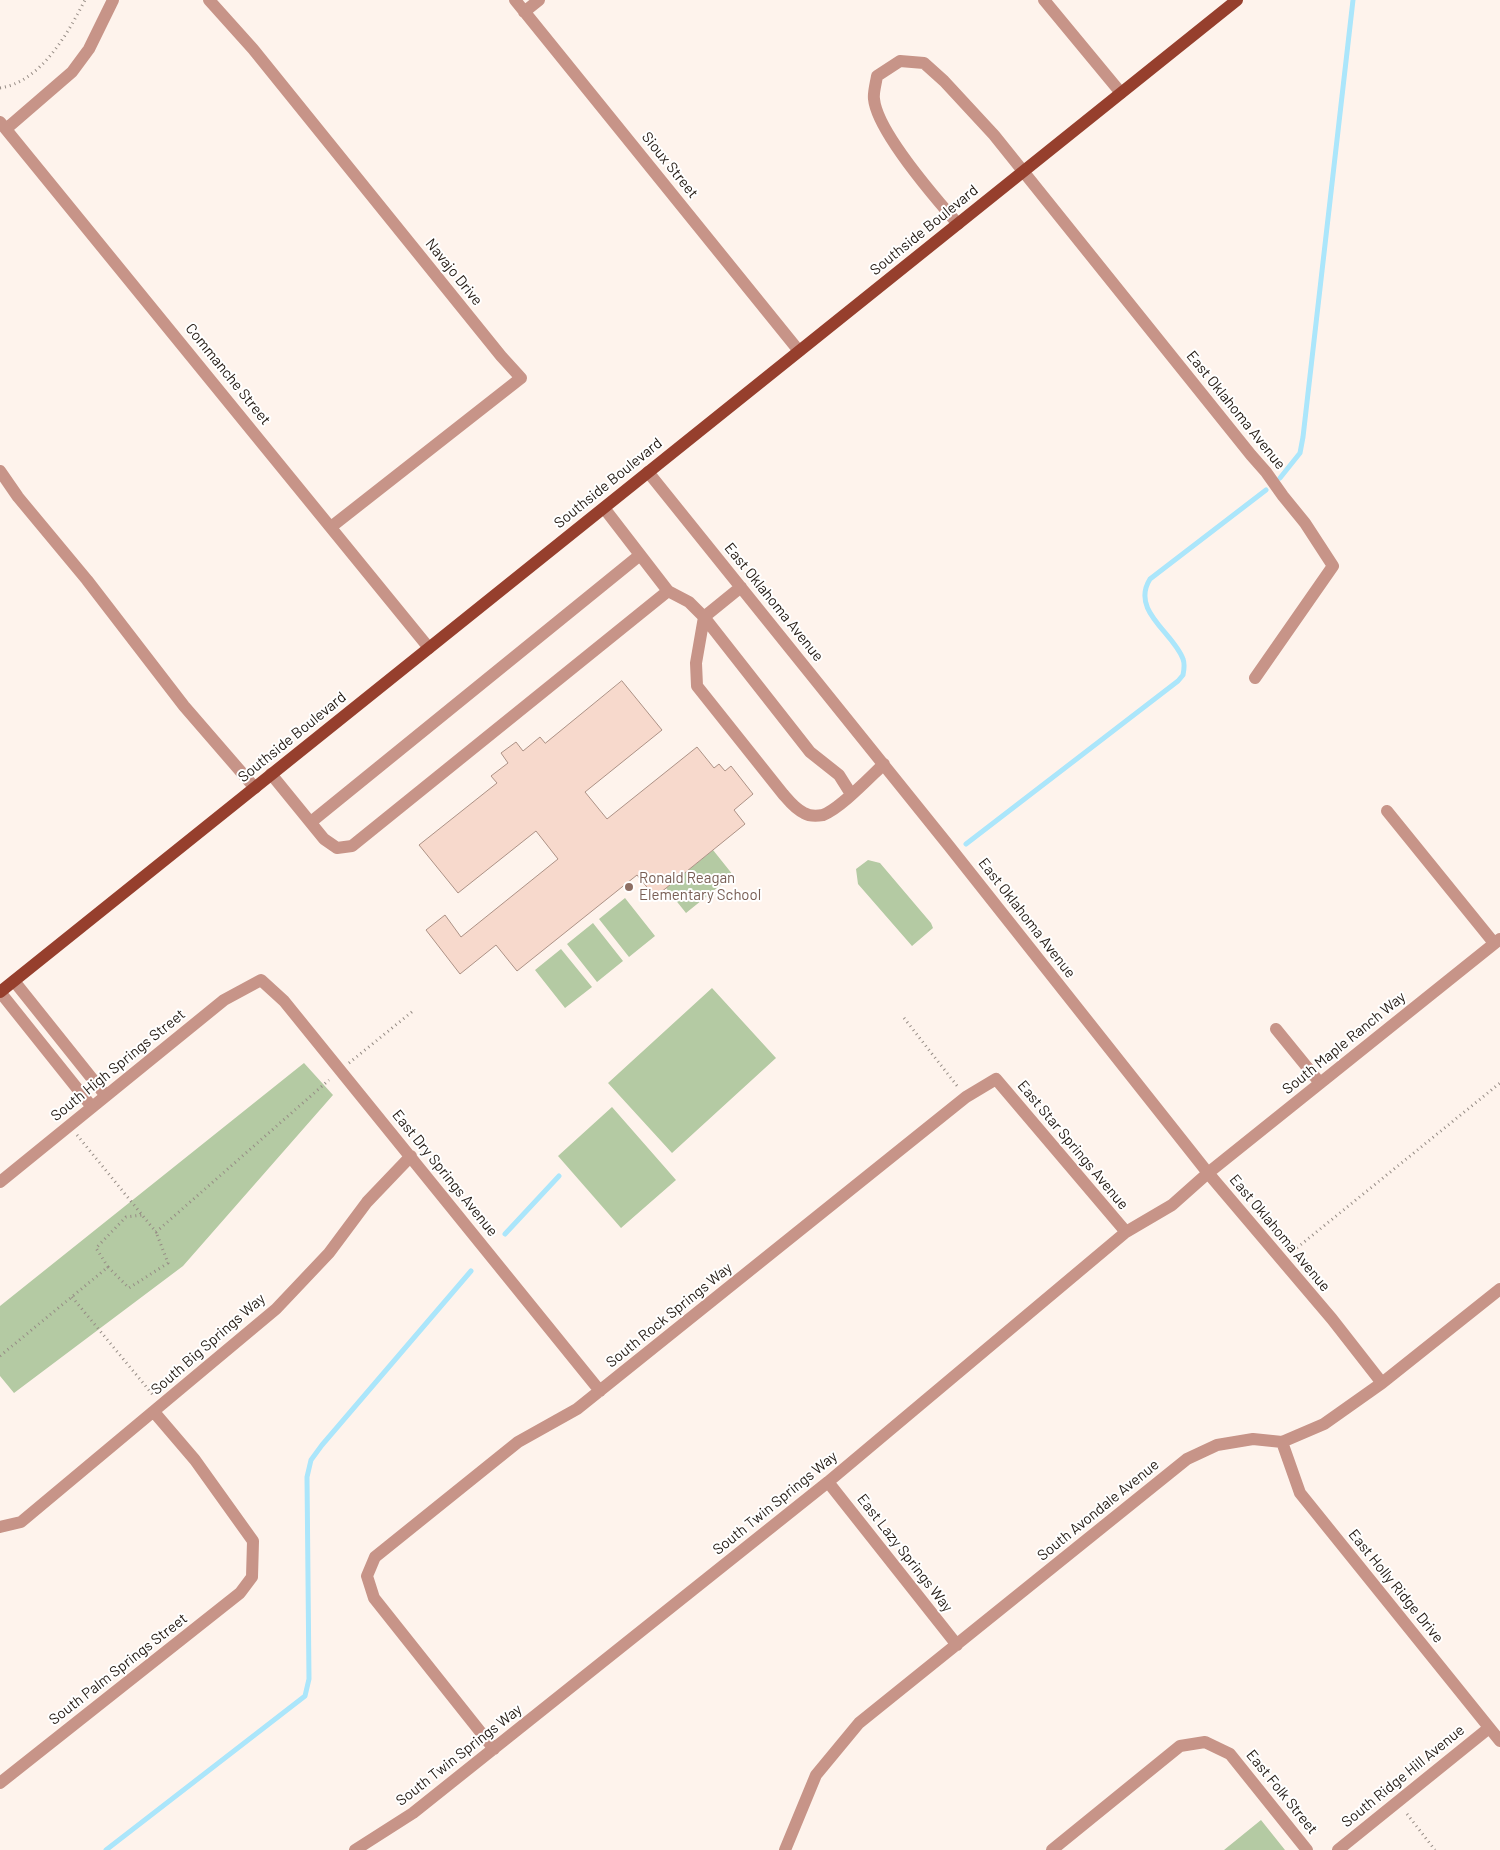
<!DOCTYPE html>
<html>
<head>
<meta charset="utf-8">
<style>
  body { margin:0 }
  canvas { display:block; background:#fef3ec }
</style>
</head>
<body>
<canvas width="1500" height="1850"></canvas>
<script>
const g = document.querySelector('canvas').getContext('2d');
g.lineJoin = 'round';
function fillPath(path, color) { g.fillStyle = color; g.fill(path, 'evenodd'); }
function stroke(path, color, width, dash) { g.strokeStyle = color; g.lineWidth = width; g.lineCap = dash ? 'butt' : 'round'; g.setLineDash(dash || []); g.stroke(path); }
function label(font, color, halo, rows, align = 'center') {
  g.font = font + ' Barlow,sans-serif'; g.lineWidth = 4; g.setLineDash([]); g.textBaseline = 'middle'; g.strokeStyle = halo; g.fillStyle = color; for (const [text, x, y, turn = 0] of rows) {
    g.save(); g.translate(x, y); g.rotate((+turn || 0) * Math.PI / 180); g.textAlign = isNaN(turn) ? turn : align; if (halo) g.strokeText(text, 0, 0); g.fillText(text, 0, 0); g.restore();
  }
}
const green = new Path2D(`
  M 713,850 L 733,875 L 686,913 L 666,888 Z
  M 868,860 L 880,863 L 931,923 L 933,928 L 912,946 L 858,884 L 856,869 Z
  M 625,898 L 655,936 L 629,957 L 599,919 Z
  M 593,923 L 623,961 L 597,982 L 567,944 Z
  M 561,949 L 592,987 L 565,1008 L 535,970 Z
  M 712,988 L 776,1058 L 672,1153 L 608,1083 Z
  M 304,1063 L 333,1095 L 183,1266 L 14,1393 L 0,1376 L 0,1306 Z
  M 612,1107 L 676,1180 L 621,1228 L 558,1156 Z
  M 1261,1820 L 1285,1850 L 1224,1850 Z`);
const stream = new Path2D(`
  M 1280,478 L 1300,453 L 1303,437 L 1353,0
  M 966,844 L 1178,681 L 1183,675 C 1184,670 1185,664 1183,659 C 1174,633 1130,611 1150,579 L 1266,490
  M 505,1234 L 559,1176
  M 106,1850 L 305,1696 L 309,1679 L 307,1477 L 311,1460 L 322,1445 L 471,1271`);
const building = new Path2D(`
  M 622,681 L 662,730 L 585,792 L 607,819 L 697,747 L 714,768 L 719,764 L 725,771 L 731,766 L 753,794 L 734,810 L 745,824 L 655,897 L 637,875 L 517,971 L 496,945 L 460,974 L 426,930 L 445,915 L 461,937 L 558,859 L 536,831 L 458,893 L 419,845 L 497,783 L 491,776 L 508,763 L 501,753 L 516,742 L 523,751 L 540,737 L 545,743 Z`);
const path = new Path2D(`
  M 0,88 C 41,82 68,33 85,0
  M 904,1018 L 958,1087
  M 349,1063 L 413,1011
  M 77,1135 L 156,1232 L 329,1080
  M 1293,1251 L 1500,1083
  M 108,1267 L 96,1248 L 126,1217 L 142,1215
  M 72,1297 L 153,1395
  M 0,1356 L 108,1267 L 129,1288 L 168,1263 L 156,1232
  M 1407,1814 L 1435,1850`);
const minor = new Path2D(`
  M 209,0 L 253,49 L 501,356 L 521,378 L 331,527
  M 515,0 L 799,351
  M 1044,0 L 1121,93
  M 524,12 L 539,0
  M 0,122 L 429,648
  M 6,129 L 72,72 L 89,49 L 113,0
  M 958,224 C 936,199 877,131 874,99 C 873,93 876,83 877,76 L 900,61 L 924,63 L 944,81 L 994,135 L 1251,455 L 1266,472 L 1283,496 L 1305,523 L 1333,566 L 1255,678
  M 0,471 L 18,497 L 87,580 L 184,706 L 255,788
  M 648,472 L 949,846 L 1208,1173 L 1332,1319 L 1382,1383
  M 604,508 L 668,591 L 689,602 L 704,617 L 810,752 L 839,775 L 851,794
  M 741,587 L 704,617 L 696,663 L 697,686 L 783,794 C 789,801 795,809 804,813 C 809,816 817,816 823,815 C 840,809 870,777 884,764
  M 271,774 L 324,839 L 337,848 L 352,846 L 668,591
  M 1387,811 L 1494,943
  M 311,822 L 640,555
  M 14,981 L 106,1096
  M 0,992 L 92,1107
  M 1276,1029 L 1320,1083
  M 0,1182 L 224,1000 L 261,980 L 284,1001 L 600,1391
  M 1282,1442 L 1300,1493 L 1500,1741
  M 828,1482 L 957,1645
  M 0,1527 L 21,1522 L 276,1309 L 329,1253 L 367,1202 L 411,1156
  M 494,1749 L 374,1598 L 367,1576 L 375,1557 L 518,1442 L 577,1409 L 966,1097 L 996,1079 L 1126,1232
  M 0,1783 L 240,1593 L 252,1577 L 253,1541 L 195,1460 L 154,1412
  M 355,1850 L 413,1813 L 828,1482 L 1126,1232 L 1172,1205 L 1208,1173 L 1500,939
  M 785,1850 L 816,1775 L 859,1723 L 1187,1459 L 1217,1445 L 1253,1439 L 1282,1442 L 1324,1424 L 1382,1383 L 1500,1289
  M 1052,1850 L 1180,1746 L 1205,1742 L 1230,1754 L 1307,1850
  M 1338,1850 L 1489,1728`);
const major = new Path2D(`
  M 0,992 L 1237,0`);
const markers = [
  [629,887,5,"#8d6e63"]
];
const streetNames = [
  ["Sioux Street",670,165,51],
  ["Southside Boulevard",924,230,-39],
  ["Navajo Drive",454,272,51],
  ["Commanche Street",228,374,51],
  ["East Oklahoma Avenue",1236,410,51],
  ["Southside Boulevard",608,483,-39],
  ["East Oklahoma Avenue",774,602,51],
  ["Southside Boulevard",292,737,-39],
  ["East Oklahoma Avenue",1027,918,52],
  ["South Maple Ranch Way",1344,1043,-39],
  ["South High Springs Street",118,1065,-39],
  ["East Star Springs Avenue",1073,1145,50],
  ["East Dry Springs Avenue",445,1173,51],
  ["East Oklahoma Avenue",1280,1233,50],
  ["South Rock Springs Way",669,1315,-39],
  ["South Big Springs Way",208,1344,-41],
  ["South Twin Springs Way",775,1503,-39],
  ["South Avondale Avenue",1098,1510,-39],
  ["East Lazy Springs Way",905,1553,52],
  ["East Holly Ridge Drive",1396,1586,51],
  ["South Palm Springs Street",118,1669,-38],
  ["South Twin Springs Way",459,1755,-38],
  ["South Ridge Hill Avenue",1403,1776,-39],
  ["East Folk Street",1282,1792,51]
];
const educationNames = [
  ["Ronald Reagan",639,878],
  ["Elementary School",639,895]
];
fillPath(green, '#b4caa3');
stroke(stream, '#abe6fb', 5);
fillPath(building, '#f7d9cc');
stroke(building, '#ac9185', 1);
stroke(path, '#968c85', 3, [1, 4]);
stroke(minor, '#c79488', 12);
stroke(major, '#963f2d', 12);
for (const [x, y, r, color] of markers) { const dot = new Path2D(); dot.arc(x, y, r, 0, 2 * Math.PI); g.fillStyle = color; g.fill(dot); stroke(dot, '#fff', 2); }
label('15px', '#241b14', '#fff', streetNames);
label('15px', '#785e54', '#fff', educationNames, 'left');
</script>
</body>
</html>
